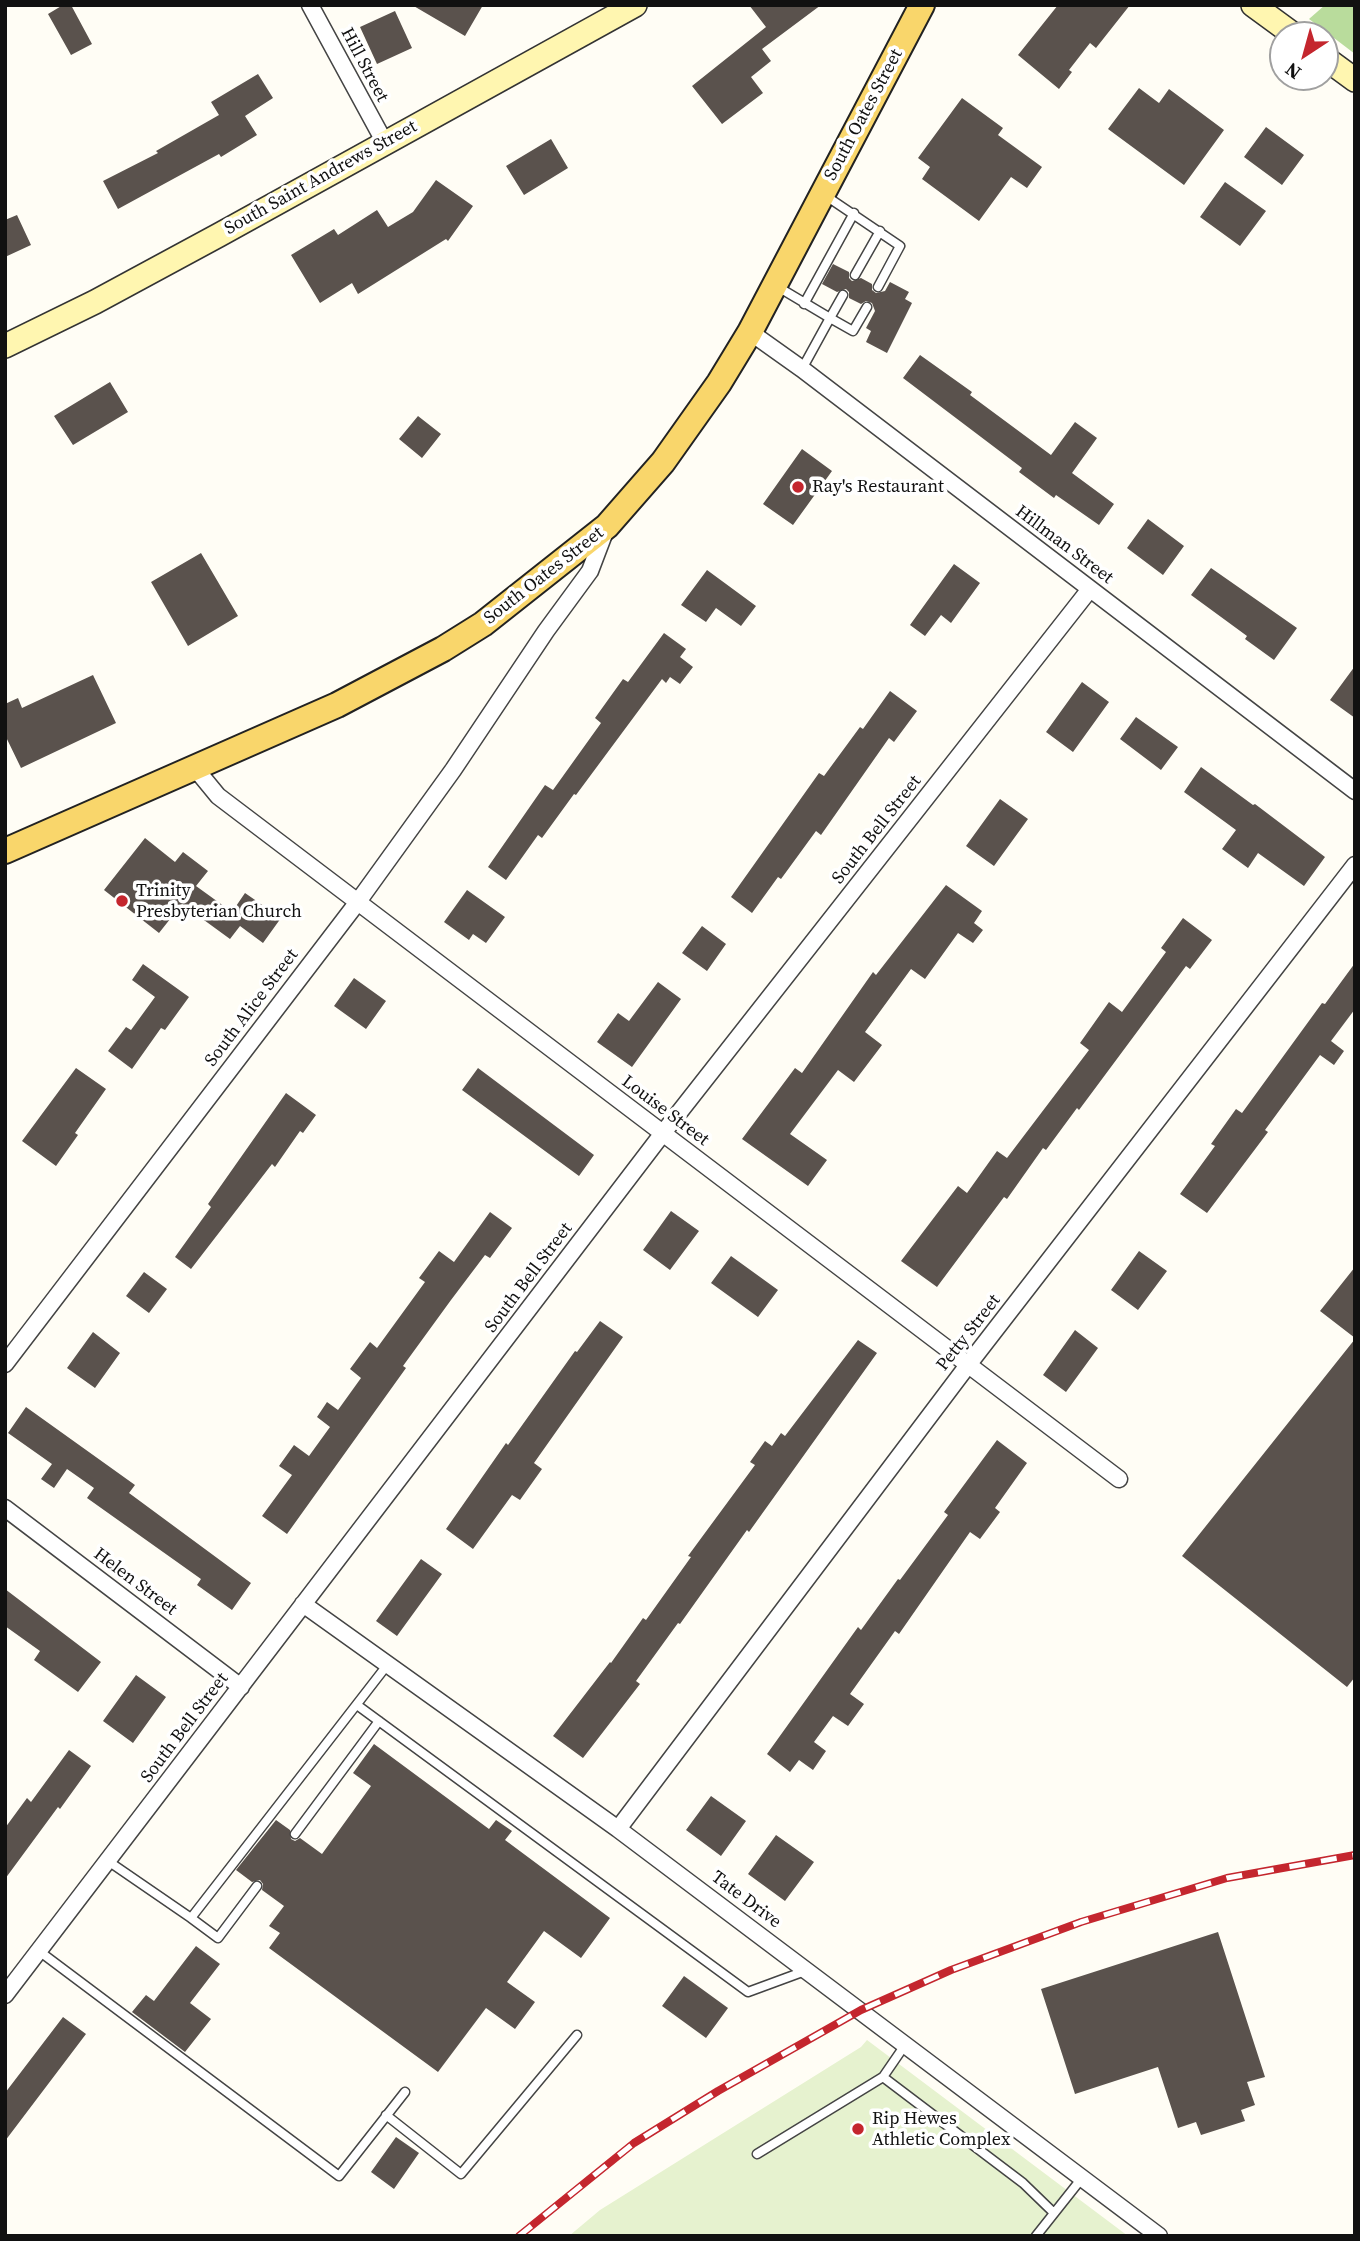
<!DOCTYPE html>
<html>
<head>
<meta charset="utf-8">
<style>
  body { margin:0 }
  #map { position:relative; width:1360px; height:2241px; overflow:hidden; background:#fffdf5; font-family:"Source Serif 4",serif }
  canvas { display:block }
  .frame { position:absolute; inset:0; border:7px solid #111; pointer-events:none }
  .north { position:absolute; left:1269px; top:21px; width:70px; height:70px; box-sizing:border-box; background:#fff; border:2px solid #a0a0a0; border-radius:50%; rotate:216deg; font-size:19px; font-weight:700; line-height:28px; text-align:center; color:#111 }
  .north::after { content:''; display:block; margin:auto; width:24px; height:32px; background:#c4262e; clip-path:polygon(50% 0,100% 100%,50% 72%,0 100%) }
</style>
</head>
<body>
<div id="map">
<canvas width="1360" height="2241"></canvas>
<div class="frame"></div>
<div class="north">N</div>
</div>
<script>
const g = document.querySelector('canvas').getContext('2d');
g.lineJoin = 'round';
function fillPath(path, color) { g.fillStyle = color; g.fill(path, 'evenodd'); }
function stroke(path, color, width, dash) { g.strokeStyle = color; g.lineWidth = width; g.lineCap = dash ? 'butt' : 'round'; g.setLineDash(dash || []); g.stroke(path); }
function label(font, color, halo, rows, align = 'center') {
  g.font = font + ' "Source Serif 4",serif'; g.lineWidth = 7; g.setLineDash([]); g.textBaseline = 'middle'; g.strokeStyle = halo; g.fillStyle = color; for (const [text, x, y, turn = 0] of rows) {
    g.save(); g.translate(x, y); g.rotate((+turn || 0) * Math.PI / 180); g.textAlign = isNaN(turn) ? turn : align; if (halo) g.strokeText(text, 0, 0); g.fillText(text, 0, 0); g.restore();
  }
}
const forest = new Path2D(`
  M 1325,5 L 1355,5 L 1355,54 L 1309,19 Z`);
const pitch = new Path2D(`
  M 867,2040 L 1128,2236 L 569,2236 L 600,2210 L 861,2047 Z`);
const building = new Path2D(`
  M 63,5 L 71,5 L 92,44 L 71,55 L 48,14 Z
  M 412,5 L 483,5 L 465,36 Z
  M 749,5 L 821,5 L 762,49 L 771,61 L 751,77 L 763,93 L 722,124 L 692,86 L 766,27 Z
  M 1058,5 L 1130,5 L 1096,48 L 1090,43 L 1069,70 L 1072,72 L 1059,89 L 1018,55 Z
  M 395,11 L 412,48 L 377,64 L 360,27 Z
  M 258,74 L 273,98 L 245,116 L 257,135 L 221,157 L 219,154 L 118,209 L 103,181 L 158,153 L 156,151 L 219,115 L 211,102 Z
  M 1139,88 L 1159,103 L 1169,89 L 1224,130 L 1184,185 L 1108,129 Z
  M 962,98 L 1003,128 L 998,135 L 1042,167 L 1027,188 L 1011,177 L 979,221 L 922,179 L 930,167 L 918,158 Z
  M 1266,127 L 1304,155 L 1282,185 L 1244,157 Z
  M 551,139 L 568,168 L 524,195 L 506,166 Z
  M 436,180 L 473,206 L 448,241 L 446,239 L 358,294 L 352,283 L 320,303 L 291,255 L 334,229 L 338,235 L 377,210 L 388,227 L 413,212 Z
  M 1225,182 L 1266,211 L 1240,246 L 1200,217 Z
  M 17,215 L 31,245 L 5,257 L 5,220 Z
  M 833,264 L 849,272 L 849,278 L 852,281 L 861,278 L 872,284 L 872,290 L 876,293 L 885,291 L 890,282 L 909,292 L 905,299 L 912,303 L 887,353 L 866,342 L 871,331 L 866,328 L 875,311 L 872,303 L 866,301 L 861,304 L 849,298 L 849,292 L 846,289 L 837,292 L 822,284 Z
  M 920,355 L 972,392 L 970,395 L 1051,455 L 1075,422 L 1097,438 L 1072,473 L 1114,504 L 1099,525 L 1056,495 L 1054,498 L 1019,472 L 1022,468 L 903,378 Z
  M 110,382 L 128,412 L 73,445 L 54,416 Z
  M 418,416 L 441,434 L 422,458 L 399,439 Z
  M 802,449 L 832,471 L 793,525 L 763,504 Z
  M 1148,519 L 1184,546 L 1163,575 L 1127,548 Z
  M 201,553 L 238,616 L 188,646 L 151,582 Z
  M 954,564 L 980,583 L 951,623 L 941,615 L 925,636 L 910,625 Z
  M 1211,568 L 1297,628 L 1274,660 L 1245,639 L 1247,636 L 1191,595 Z
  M 707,570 L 756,606 L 741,626 L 716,608 L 706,622 L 681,605 Z
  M 664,633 L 686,649 L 680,657 L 693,667 L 680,684 L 670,677 L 666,683 L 662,679 L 576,795 L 574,794 L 542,838 L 538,835 L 506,880 L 488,867 L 545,785 L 553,790 L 601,723 L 595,718 L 623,679 L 628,682 Z
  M 1355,666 L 1355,718 L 1330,700 Z
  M 93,675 L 116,723 L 21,768 L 5,735 L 5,704 L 18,698 L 22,708 Z
  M 1082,682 L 1109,702 L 1073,752 L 1046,732 Z
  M 890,691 L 917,711 L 894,742 L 889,738 L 821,835 L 816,831 L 781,879 L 778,877 L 752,913 L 731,897 L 819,773 L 824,776 L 860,727 L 863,729 Z
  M 1136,717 L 1178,747 L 1161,770 L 1120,739 Z
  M 1201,767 L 1253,805 L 1255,804 L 1325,857 L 1304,886 L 1258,853 L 1248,868 L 1222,849 L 1236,830 L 1184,792 Z
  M 1000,799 L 1028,819 L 994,866 L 966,846 Z
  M 145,838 L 175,862 L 183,852 L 208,871 L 196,886 L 232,912 L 245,893 L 281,918 L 263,943 L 240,926 L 230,939 L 182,904 L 159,933 L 104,890 Z
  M 946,885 L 982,911 L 974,923 L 983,930 L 973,943 L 958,933 L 925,979 L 911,969 L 865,1032 L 882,1045 L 854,1082 L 838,1070 L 790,1134 L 827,1160 L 808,1186 L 742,1139 L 795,1068 L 802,1073 L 873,972 L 876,975 Z
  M 467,890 L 505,917 L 486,943 L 473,934 L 469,940 L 444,922 Z
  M 1183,918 L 1212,940 L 1190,969 L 1186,966 L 1079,1110 L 1077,1108 L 1046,1150 L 1043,1148 L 1007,1199 L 1004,1197 L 937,1287 L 901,1261 L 958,1186 L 967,1193 L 997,1151 L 1007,1158 L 1089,1050 L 1080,1043 L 1109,1002 L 1122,1012 L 1166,952 L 1161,948 Z
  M 702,926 L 726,944 L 707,971 L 682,953 Z
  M 1355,963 L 1355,1009 L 1331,1041 L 1344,1051 L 1334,1065 L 1320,1055 L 1265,1130 L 1268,1132 L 1207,1213 L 1180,1194 L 1215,1146 L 1211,1144 L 1236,1109 L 1242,1113 L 1322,1003 L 1325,1004 Z
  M 143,964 L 189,997 L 165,1030 L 161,1028 L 132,1069 L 108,1051 L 126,1027 L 131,1030 L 155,997 L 132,980 Z
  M 354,978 L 386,1001 L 366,1029 L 334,1006 Z
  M 658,982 L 681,999 L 632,1067 L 597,1042 L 618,1013 L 629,1021 Z
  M 76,1068 L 106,1089 L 75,1133 L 78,1135 L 56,1166 L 22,1141 Z
  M 478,1068 L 594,1155 L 579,1176 L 462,1090 Z
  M 286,1093 L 316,1115 L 303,1133 L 300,1131 L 275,1167 L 272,1164 L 191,1269 L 175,1257 L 211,1207 L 208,1204 Z
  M 671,1211 L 699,1231 L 670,1270 L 643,1250 Z
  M 490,1212 L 512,1228 L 490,1258 L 485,1255 L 451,1300 L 403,1366 L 406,1368 L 287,1534 L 262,1516 L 292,1475 L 279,1466 L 294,1445 L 309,1456 L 330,1427 L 317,1417 L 327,1402 L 338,1410 L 361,1378 L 350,1369 L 370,1342 L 377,1348 L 425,1282 L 419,1278 L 439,1251 L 454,1262 Z
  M 1139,1251 L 1167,1271 L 1138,1310 L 1111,1290 Z
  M 731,1256 L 778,1290 L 758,1317 L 711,1283 Z
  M 1355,1267 L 1355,1338 L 1320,1311 Z
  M 144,1272 L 167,1289 L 149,1313 L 126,1296 Z
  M 600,1321 L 623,1337 L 534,1463 L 542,1469 L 520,1500 L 512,1495 L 473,1549 L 446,1529 L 506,1443 L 508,1445 L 575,1351 L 577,1352 Z
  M 1075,1330 L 1098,1348 L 1066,1392 L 1043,1375 Z
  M 93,1332 L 120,1353 L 95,1388 L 67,1368 Z
  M 1355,1339 L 1355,1677 L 1347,1687 L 1182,1556 Z
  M 858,1340 L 877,1353 L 749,1532 L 747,1530 L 680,1624 L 678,1623 L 636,1681 L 640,1684 L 583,1758 L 553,1736 L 610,1662 L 611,1663 L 643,1618 L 646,1620 L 691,1557 L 688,1556 L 755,1465 L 750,1462 L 765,1441 L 772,1446 L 781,1433 L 785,1436 Z
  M 26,1407 L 135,1485 L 129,1493 L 251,1583 L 232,1610 L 197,1585 L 201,1579 L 87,1498 L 94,1488 L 67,1469 L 54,1488 L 41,1479 L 52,1464 L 8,1433 Z
  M 997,1440 L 1027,1463 L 995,1508 L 1000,1512 L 980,1539 L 970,1532 L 899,1634 L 895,1631 L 850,1694 L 864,1704 L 848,1726 L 833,1716 L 814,1742 L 826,1751 L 813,1770 L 799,1760 L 790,1772 L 767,1754 L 858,1627 L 861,1630 L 898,1579 L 900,1580 L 948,1515 L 944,1512 Z
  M 421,1559 L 442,1574 L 397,1636 L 376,1621 Z
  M 5,1589 L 101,1662 L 78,1692 L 34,1660 L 40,1651 L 5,1626 Z
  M 136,1675 L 166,1697 L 133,1743 L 103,1721 Z
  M 374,1744 L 489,1829 L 496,1820 L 512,1831 L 505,1840 L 610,1918 L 581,1958 L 544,1931 L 507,1982 L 535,2002 L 515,2029 L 486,2008 L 438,2072 L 269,1948 L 280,1933 L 269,1926 L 284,1906 L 262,1890 L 263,1884 L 260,1880 L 252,1882 L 236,1870 L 276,1820 L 290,1830 L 291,1839 L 295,1841 L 300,1838 L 322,1854 L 371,1786 L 353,1773 Z
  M 69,1750 L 91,1766 L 60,1809 L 58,1807 L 5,1879 L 5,1828 L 27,1798 L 31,1802 Z
  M 711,1796 L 746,1821 L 721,1856 L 686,1830 Z
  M 776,1835 L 814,1862 L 785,1901 L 748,1874 Z
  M 1218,1932 L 1265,2077 L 1247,2082 L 1255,2105 L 1241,2110 L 1245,2121 L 1201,2135 L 1196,2122 L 1178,2128 L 1158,2067 L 1075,2094 L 1041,1989 Z
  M 196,1946 L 220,1964 L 190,2003 L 211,2019 L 185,2052 L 132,2012 L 146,1995 L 154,2001 Z
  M 684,1976 L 728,2008 L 706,2038 L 662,2006 Z
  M 63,2017 L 86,2034 L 5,2141 L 5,2093 Z
  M 396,2137 L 419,2153 L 394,2189 L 371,2172 Z`);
const lane = new Path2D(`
  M 826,196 L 900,246 L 878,287
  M 855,275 L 880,231
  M 778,287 L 830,318 L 802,369
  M 843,295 L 830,318 L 853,331 L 867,307
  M 804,304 L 854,213
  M 357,1705 L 748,1992 L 805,1971
  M 295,1834 L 379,1721
  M 108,1861 L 191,1918 L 388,1664
  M 191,1918 L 218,1938 L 257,1886
  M 39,1951 L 339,2176 L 405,2092
  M 883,2077 L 905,2045
  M 386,2115 L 461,2174 L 577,2035
  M 757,2154 L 883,2077 L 1023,2183 L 1054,2213
  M 1036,2236 L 1082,2178`);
const street = new Path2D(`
  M 310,5 L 385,143
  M 750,332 L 802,369 L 1355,791
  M 195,768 L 218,796 L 1119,1479
  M 5,1364 L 357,903 L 453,770 L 546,631 L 590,571 L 606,529
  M 5,1508 L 241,1687
  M 303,1604 L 618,1829 L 1159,2236
  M 618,1829 L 968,1365 L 1355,865
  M 5,1995 L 663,1133 L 1090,589`);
const secondary = new Path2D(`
  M 1253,5 L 1294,35
  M 1325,58 L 1355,80
  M 5,346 L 95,302 L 219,235 L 635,5`);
const primary = new Path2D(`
  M 5,851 L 337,705 L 443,649 L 483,624 L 607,526 L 663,462 L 719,383 L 750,332 L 922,5`);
const rail = new Path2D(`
  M 519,2236 L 634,2143 L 718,2091 L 861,2010 L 951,1970 L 1081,1922 L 1227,1878 L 1355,1855`);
const markers = [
  [798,487,7,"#c4262e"],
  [122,901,7,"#c4262e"],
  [858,2129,7,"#c4262e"]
];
const streetNames = [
  ["Hill Street",364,65,62],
  ["South Oates Street",864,115,-62],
  ["South Saint Andrews Street",321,178,-29],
  ["Hillman Street",1064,545,37],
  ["South Oates Street",544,576,-38],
  ["South Bell Street",877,830,-52],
  ["South Alice Street",252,1008,-53],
  ["Louise Street",665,1111,37],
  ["South Bell Street",529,1278,-53],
  ["Petty Street",969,1333,-52],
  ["Helen Street",135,1582,37],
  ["South Bell Street",185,1728,-53],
  ["Tate Drive",746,1900,37]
];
const poiNames = [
  ["Ray's Restaurant",812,487],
  ["Trinity",136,891],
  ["Presbyterian Church",136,912],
  ["Rip Hewes",872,2119],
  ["Athletic Complex",872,2140]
];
fillPath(forest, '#b9dc9c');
fillPath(pitch, '#e6f2cf');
fillPath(building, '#5a524d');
stroke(lane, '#444', 11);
stroke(street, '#444', 19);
stroke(secondary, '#333', 26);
stroke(primary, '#222', 28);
stroke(lane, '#fff', 8);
stroke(street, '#fff', 16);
stroke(secondary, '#fff6b0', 23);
stroke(primary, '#f9d66b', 24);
stroke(rail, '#c4262e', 8);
stroke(rail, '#fff', 5, [16]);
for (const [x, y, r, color] of markers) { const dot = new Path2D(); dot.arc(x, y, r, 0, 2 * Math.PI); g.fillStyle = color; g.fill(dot); stroke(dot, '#fff', 2.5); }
label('18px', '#111', '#fff', streetNames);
label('18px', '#111', '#fff', poiNames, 'left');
</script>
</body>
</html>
